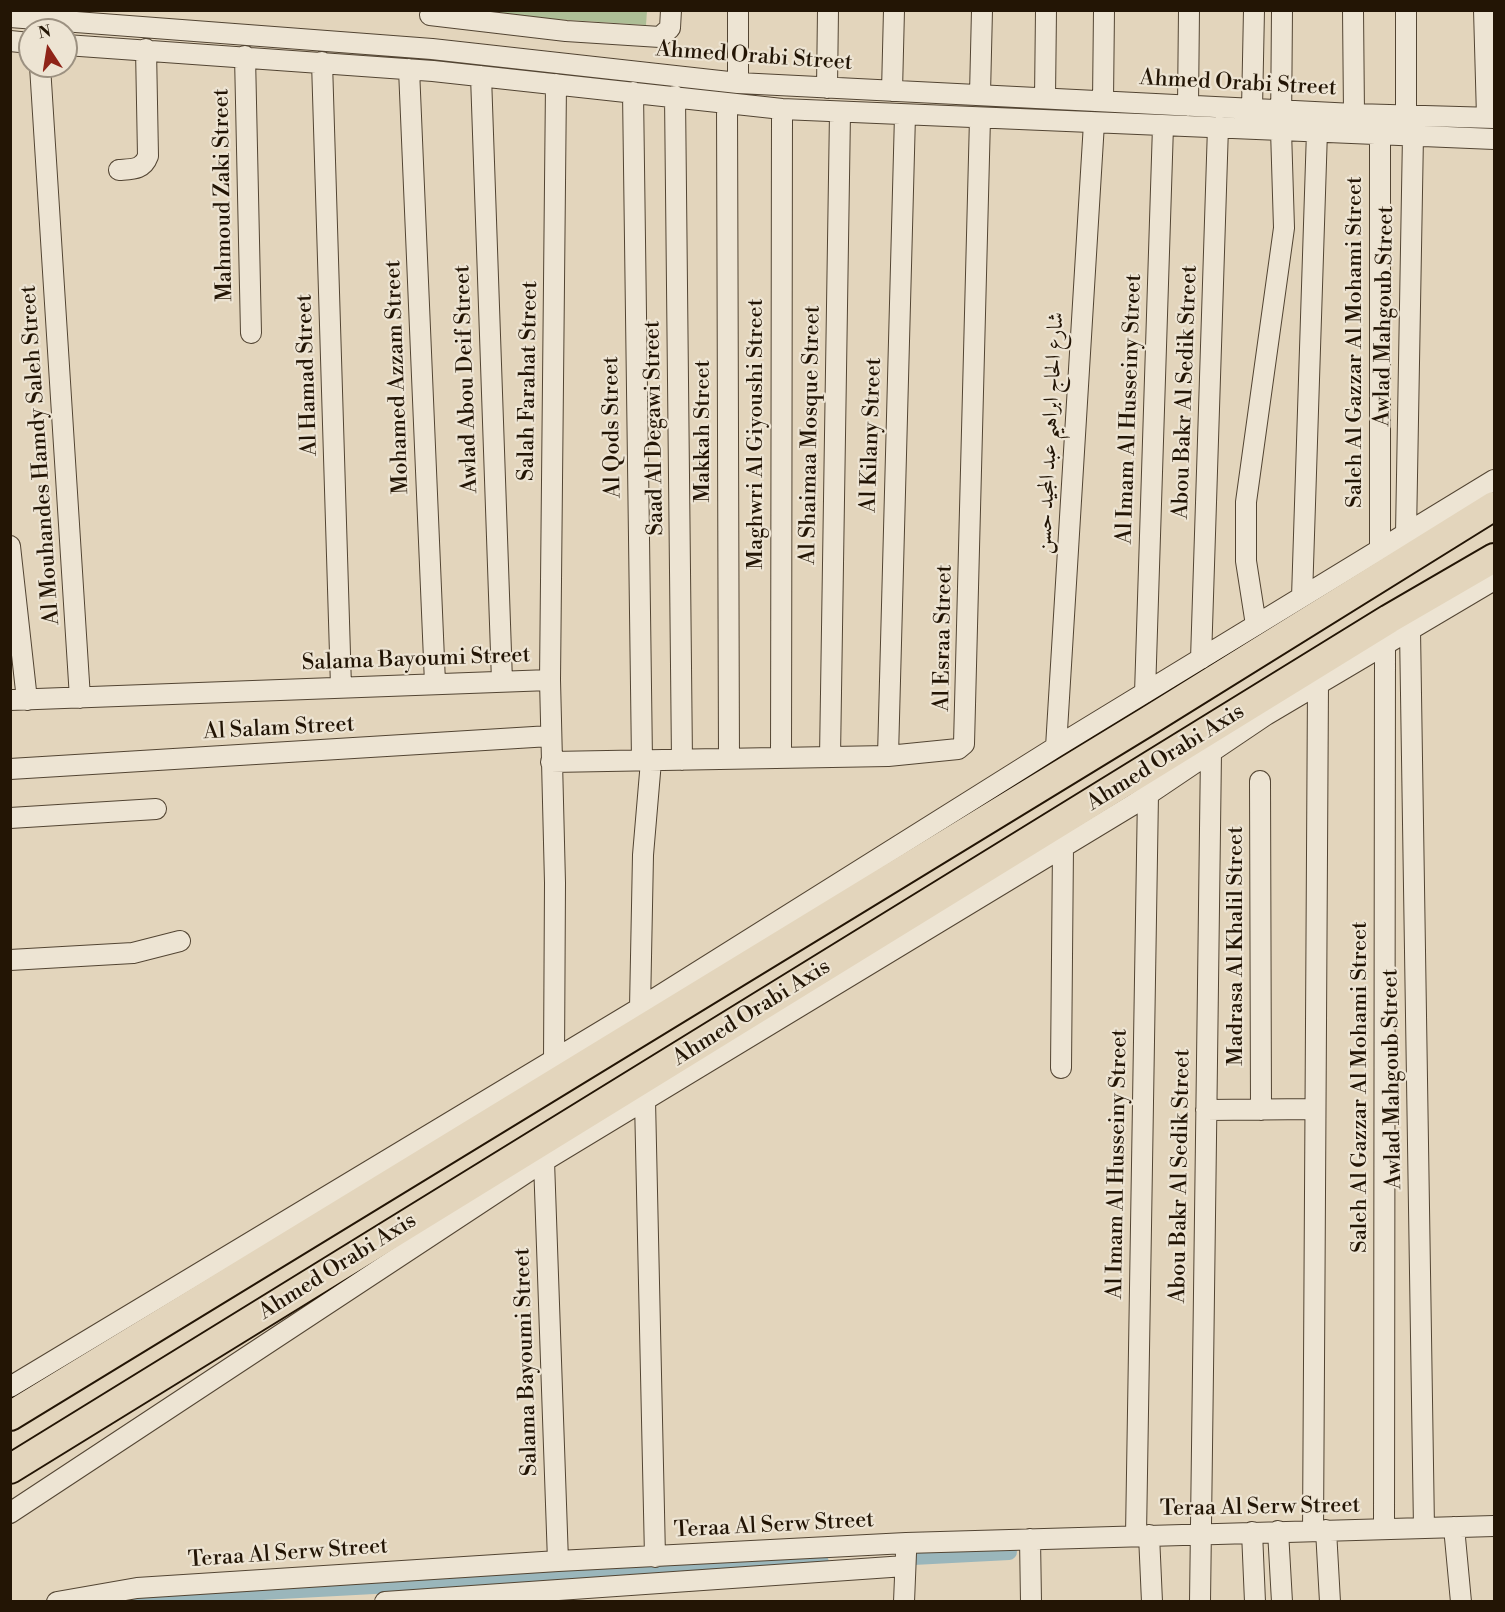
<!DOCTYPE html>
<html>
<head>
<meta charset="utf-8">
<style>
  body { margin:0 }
  #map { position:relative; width:1505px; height:1612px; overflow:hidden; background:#e3d5bc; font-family:"Libre Bodoni",serif }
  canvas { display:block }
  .frame { position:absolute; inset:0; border:12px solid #231505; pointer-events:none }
  .north { position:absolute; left:18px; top:18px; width:60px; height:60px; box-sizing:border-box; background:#ede4d3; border:2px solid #9c9181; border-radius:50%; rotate:348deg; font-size:16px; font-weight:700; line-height:24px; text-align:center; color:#231505 }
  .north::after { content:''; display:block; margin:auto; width:21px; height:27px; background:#8f2418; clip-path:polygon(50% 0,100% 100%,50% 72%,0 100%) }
</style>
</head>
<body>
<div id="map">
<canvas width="1505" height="1612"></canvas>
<div class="frame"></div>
<div class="north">N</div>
</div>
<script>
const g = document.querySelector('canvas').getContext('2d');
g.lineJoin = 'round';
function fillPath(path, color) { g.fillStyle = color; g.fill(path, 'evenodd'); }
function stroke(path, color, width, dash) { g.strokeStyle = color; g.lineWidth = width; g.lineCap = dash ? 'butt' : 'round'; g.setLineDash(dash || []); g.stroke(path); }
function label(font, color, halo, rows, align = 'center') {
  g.font = font + ' "Libre Bodoni",Amiri,serif'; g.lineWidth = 4.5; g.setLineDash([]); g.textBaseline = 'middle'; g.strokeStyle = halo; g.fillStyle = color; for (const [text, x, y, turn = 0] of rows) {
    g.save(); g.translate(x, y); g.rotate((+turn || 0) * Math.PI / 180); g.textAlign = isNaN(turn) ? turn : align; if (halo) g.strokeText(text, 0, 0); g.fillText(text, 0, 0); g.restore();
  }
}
const green = new Path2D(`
  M 431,11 L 647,11 L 646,25 Z`);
const canal = new Path2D(`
  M 913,1557 L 1009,1552
  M 113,1600 L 821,1562`);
const minor = new Path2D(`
  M 738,10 L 738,83
  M 1353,10 L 1354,114
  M 1406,10 L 1406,114
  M 1484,10 L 1487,117
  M 430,15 L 566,31 L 660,37 L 670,28 L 671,10
  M 10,17 L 432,49 L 738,83 L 1354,114 L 1494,118
  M 10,41 L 30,43
  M 66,45 L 433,71 L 782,109 L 1494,139
  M 245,56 L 251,333
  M 322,62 L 341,687
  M 40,66 L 80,698
  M 409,69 L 435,683
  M 481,76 L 502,681
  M 827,88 L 828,10
  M 892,91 L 894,10
  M 633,92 L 642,760
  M 980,94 L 982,10
  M 675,96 L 682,760
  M 1045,98 L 1046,10
  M 1103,101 L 1104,10
  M 727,103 L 729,759
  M 1188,106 L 1189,10
  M 1252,109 L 1254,10
  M 1380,134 L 1380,549
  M 119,170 C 132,169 143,170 148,156 L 146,49
  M 1406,533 L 1413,135
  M 10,546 L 27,700
  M 1302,597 L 1317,131
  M 1256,625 L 1246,561 L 1246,502 L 1284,228 L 1281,130 L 1282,10
  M 1410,630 L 1424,1528
  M 1201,659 L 1218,127
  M 1145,693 L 1163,126
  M 10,700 L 550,680
  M 1056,747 L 1094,123
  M 888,756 L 905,115
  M 830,757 L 840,113
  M 781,758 L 782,109
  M 551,762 L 888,756 L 958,749 L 964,744 L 980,118
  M 10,769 L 550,736
  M 1260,781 L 1261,1110
  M 10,818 L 156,809
  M 10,960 L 133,953 L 180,941
  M 640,1008 L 643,855 L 651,761
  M 554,1060 L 555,883 L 550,680 L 556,84
  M 1061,1068 L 1063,846
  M 645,1100 L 655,1557
  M 1206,1110 L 1315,1109
  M 544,1161 L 558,1561
  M 10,1387 L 640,1008 L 1056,747 L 1494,480
  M 10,1513 L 544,1161 L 1134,804 L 1266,715 L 1494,580
  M 1454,1527 L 1461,1602
  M 1384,1529 L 1385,644
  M 1326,1530 L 1330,1602
  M 1278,1531 L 1282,1602
  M 1313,1531 L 1318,684
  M 1252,1532 L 1255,1602
  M 1136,1535 L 1148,794
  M 1149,1535 L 1152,1602
  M 1030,1539 L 1031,1602
  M 57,1602 L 137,1588 L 558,1561 L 906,1543 L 1494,1526
  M 385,1602 L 905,1566
  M 904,1602 L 906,1553
  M 1200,1602 L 1211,752`);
const highway = new Path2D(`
  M 10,1416 L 1148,721 L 1494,506
  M 10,1469 L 1389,619 L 1494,558`);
const streetNames = [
  ["Ahmed Orabi Street",754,57,4],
  ["Ahmed Orabi Street",1238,84,3],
  ["Mahmoud Zaki Street",224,195,-91],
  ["Awlad Mahgoub Street",1385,316,-89],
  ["Saleh Al Gazzar Al Mohami Street",1356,342,-90],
  ["Al Hamad Street",308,375,-92],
  ["Mohamed Azzam Street",398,377,-92],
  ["Awlad Abou Deif Street",467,379,-92],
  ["Salah Farahat Street",529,381,-89],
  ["Abou Bakr Al Sedik Street",1186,392,-88],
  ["Al Imam Al Husseiny Street",1130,409,-88],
  ["Al Qods Street",613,427,-91],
  ["Saad Al Degawi Street",655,428,-91],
  ["Makkah Street",704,431,-90],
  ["شارع الحاج ابراهيم عبد المجيد حسن",1051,433,-87],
  ["Maghwri Al Giyoushi Street",757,434,-90],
  ["Al Shaimaa Mosque Street",811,435,-89],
  ["Al Kilany Street",872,435,-88],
  ["Al Mouhandes Hamdy Saleh Street",41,455,-94],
  ["Al Esraa Street",944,638,-89],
  ["Salama Bayoumi Street",416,660,-2],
  ["Al Salam Street",279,729,-3],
  ["Ahmed Orabi Axis",1166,758,-32],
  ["Madrasa Al Khalil Street",1237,946,-90],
  ["Ahmed Orabi Axis",752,1013,-32],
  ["Awlad Mahgoub Street",1393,1079,-91],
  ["Saleh Al Gazzar Al Mohami Street",1361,1087,-90],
  ["Al Imam Al Husseiny Street",1118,1164,-89],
  ["Abou Bakr Al Sedik Street",1181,1176,-89],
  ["Ahmed Orabi Axis",338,1267,-32],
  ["Salama Bayoumi Street",527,1362,-92],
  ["Teraa Al Serw Street",1260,1508,-1],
  ["Teraa Al Serw Street",774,1526,-3],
  ["Teraa Al Serw Street",288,1554,-4]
];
fillPath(green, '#adbe96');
stroke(canal, '#9ab6bb', 16);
stroke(minor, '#534533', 22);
stroke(highway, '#231505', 32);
stroke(minor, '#ede4d3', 20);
stroke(highway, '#e3d5bc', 28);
label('22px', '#231505', '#ede4d3', streetNames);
</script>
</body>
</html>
